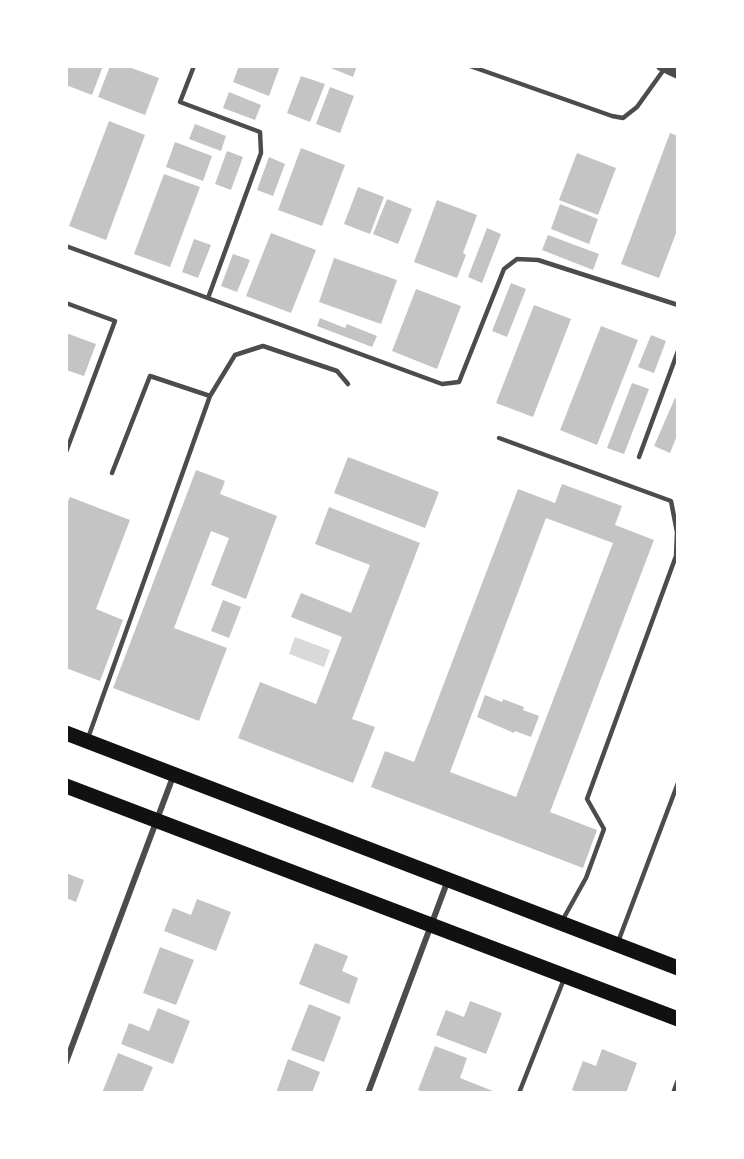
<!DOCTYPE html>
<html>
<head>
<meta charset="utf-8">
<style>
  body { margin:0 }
  #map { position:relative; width:744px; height:1159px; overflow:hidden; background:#fff; font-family:Inter,sans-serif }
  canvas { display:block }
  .frame { position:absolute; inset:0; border:68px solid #fff; pointer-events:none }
</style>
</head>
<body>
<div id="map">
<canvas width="744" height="1159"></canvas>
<div class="frame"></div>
</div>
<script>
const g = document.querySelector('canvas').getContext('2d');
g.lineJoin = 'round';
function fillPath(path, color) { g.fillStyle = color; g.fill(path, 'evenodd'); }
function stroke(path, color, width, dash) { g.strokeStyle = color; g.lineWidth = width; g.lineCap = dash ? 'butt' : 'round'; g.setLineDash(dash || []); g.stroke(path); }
const water = new Path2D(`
  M 295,637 L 330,650 L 324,667 L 289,654 Z`);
const building = new Path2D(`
  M 66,66 L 103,66 L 92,95 L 66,85 Z
  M 110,66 L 126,66 L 159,78 L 145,115 L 98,97 Z
  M 239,66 L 280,66 L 269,96 L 233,82 Z
  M 326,66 L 357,66 L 353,77 Z
  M 301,76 L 325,84 L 310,122 L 287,113 Z
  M 330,87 L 354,96 L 340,133 L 316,124 Z
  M 229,92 L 261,105 L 255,120 L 223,108 Z
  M 109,121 L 145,135 L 106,240 L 69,226 Z
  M 195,124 L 226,136 L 221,151 L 189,139 Z
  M 670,133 L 678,136 L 678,228 L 659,278 L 621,264 Z
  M 175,142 L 212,156 L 203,181 L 166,167 Z
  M 301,148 L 345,165 L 322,226 L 278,210 Z
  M 227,151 L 243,157 L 231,190 L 215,184 Z
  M 577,153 L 616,168 L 598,215 L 559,200 Z
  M 269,157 L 285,164 L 273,196 L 257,190 Z
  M 164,174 L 200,187 L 170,267 L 134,254 Z
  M 358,187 L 384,197 L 370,234 L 344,224 Z
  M 387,199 L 412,209 L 398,244 L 373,234 Z
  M 437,200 L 477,215 L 463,253 L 466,255 L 457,278 L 414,262 Z
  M 560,204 L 598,219 L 589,244 L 551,229 Z
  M 487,228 L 501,234 L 482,283 L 468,277 Z
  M 271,233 L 316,250 L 291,313 L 246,296 Z
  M 548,235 L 599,254 L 593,270 L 542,250 Z
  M 194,239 L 211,245 L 198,278 L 182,272 Z
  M 233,254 L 250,260 L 237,292 L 221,286 Z
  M 334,258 L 397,280 L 381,324 L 319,302 Z
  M 511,283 L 526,289 L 507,337 L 492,331 Z
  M 416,289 L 461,306 L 437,369 L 392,351 Z
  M 534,305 L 571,319 L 533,417 L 496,403 Z
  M 320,318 L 345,328 L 347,324 L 377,336 L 372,347 L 317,326 Z
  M 601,326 L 638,340 L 597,445 L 560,430 Z
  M 66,333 L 96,344 L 84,376 L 66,370 Z
  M 651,335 L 666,341 L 654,373 L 638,367 Z
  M 632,383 L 649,389 L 624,454 L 607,448 Z
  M 675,398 L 678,399 L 678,433 L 670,453 L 654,446 Z
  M 348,457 L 439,492 L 425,528 L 334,493 Z
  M 196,470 L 225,481 L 220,494 L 277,516 L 246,599 L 211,585 L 229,538 L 211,531 L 174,628 L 227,648 L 199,721 L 113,688 Z
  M 562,484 L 622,506 L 615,525 L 654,540 L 550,812 L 597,830 L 583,868 L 371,787 L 385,751 L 414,762 L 518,489 L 555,503 ZM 546,518 L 613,543 L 516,797 L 450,772 Z
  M 70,497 L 130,520 L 96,609 L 123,620 L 100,681 L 66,668 L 66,506 Z
  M 329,507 L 420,543 L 352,719 L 375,727 L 353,783 L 238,738 L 260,682 L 316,704 L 342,637 L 291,617 L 301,593 L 351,613 L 370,565 L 315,544 Z
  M 223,600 L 241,607 L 229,638 L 211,631 Z
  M 485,695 L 502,702 L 503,699 L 524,707 L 523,710 L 539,716 L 531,737 L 515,731 L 514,733 L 477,717 Z
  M 66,873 L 84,880 L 76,902 L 66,898 Z
  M 197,899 L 231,912 L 216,951 L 164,931 L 173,908 L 191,915 Z
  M 315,943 L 348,956 L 342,971 L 358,978 L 349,1004 L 299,984 Z
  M 160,947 L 194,960 L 176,1005 L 143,993 Z
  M 470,1001 L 502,1013 L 486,1054 L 436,1035 L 446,1010 L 464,1017 Z
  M 309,1004 L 341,1017 L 324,1062 L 291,1050 Z
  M 158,1008 L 190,1021 L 173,1064 L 121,1044 L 129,1023 L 149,1031 Z
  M 435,1046 L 467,1058 L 460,1078 L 498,1093 L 426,1093 L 418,1090 Z
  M 602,1049 L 637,1063 L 626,1093 L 580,1093 L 572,1090 L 583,1061 L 596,1066 Z
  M 118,1053 L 153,1067 L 142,1093 L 102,1093 Z
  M 288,1059 L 320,1072 L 312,1093 L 276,1093 Z`);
const service = new Path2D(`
  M 194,66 L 180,102 L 260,132 L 261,153 L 208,298
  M 470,66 L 612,116 L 623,118 L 637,107 L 665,68
  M 66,246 L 442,384 L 459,382 L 504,269 L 517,259 L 538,260 L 678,305
  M 66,303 L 115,321 L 66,452
  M 210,396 L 235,355 L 263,346 L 337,371 L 348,384
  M 499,438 L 671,501 L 677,532 L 676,556 L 587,799 L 604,829 L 586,878 L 562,921
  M 639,457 L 678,351
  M 88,738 L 210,396 L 150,376 L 112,473
  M 618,942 L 678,783
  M 519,1093 L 564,979`);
const minor = new Path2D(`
  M 66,1062 L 174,774
  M 368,1093 L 448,880
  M 674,1093 L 678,1082`);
const tertiary = new Path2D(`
  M 661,66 L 678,74`);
const primary = new Path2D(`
  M 66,733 L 678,968
  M 66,786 L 678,1019`);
fillPath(water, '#d9d9d9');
fillPath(building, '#c4c4c4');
stroke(service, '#4c4c4c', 4.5);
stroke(minor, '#4c4c4c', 6);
stroke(tertiary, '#4c4c4c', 10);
stroke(primary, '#111', 15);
</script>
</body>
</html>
